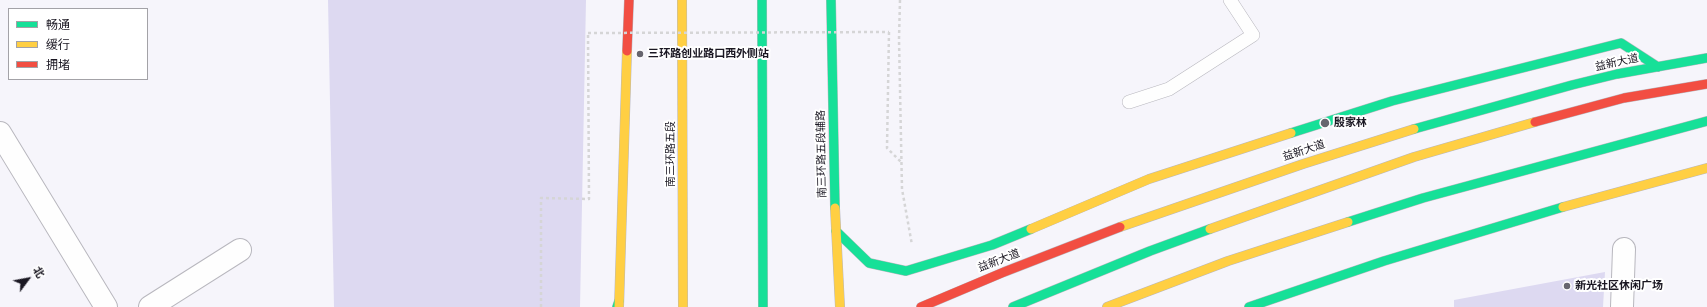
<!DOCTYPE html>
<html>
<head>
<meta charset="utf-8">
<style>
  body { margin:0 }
  #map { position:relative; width:1707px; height:307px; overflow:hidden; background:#f6f5fb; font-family:Signika,"Noto Sans SC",sans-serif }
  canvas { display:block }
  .legend { position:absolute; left:8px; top:8px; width:140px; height:72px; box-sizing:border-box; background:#fff; border:1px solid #a3a2a7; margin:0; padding:5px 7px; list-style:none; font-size:12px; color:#1a1722 }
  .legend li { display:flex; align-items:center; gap:8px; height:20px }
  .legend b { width:20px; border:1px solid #a3a2a7 }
  .north { position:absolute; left:8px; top:259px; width:40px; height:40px; -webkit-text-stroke:3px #fff; paint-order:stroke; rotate:58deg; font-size:11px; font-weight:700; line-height:16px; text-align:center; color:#1a1722 }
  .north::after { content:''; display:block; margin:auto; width:14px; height:18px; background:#1a1722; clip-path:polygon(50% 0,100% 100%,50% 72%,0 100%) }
</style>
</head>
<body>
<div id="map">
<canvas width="1707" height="307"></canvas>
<ul class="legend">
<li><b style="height:5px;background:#16e098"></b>畅通</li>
<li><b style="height:5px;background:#ffcf43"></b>缓行</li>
<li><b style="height:5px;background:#f24e42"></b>拥堵</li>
</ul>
<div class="north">北</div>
</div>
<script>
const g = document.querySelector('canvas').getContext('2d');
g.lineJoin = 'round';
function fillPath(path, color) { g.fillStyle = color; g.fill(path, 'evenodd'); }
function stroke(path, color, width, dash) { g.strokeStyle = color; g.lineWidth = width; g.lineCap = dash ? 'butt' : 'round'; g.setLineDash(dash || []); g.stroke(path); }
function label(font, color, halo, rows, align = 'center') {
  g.font = font + ' Signika,"Noto Sans SC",sans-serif'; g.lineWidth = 4; g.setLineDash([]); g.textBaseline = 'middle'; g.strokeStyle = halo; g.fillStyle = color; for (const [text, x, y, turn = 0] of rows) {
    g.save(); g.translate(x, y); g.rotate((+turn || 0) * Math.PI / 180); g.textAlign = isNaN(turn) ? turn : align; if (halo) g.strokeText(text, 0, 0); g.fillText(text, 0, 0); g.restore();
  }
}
const green = new Path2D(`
  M 328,0 L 586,0 L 580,307 L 334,307 Z
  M 1605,272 L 1603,307 L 1454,307 L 1454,300 Z`);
const path = new Path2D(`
  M 900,0 L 899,39 L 902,189 L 912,245
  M 889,32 L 887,148 L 901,162
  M 541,307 L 541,198 L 589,199 L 588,33`);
const lane = new Path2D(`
  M 1129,102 L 1169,89 L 1253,35 L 1230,0`);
const street = new Path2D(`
  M 0,133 L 106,307
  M 150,307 L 240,250
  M 1622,307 L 1624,249`);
const fast = new Path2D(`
  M 762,0 L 763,307
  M 831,0 L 835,208
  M 1414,129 L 1572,85 L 1617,74 L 1707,58
  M 1291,133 L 1392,101 L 1621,43 L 1658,67
  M 1348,222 L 1423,198 L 1707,121
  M 836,231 L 869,263 L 906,271 L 992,245 L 1031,229
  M 617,307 L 619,301
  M 1013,307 L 1150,251 L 1210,229
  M 1249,307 L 1384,261 L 1563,207`);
const slow = new Path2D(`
  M 682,0 L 683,307
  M 1563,207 L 1707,168
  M 835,208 L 840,307
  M 1120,227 L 1303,164 L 1414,129
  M 1031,229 L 1149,179 L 1291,133
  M 1210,229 L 1414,157 L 1535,122
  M 619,307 L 627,51
  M 1107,307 L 1228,261 L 1348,222`);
const jam = new Path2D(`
  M 627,51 L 629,0
  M 1535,122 L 1624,98 L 1707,84
  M 921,307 L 1004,272 L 1120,227`);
const pathBridge = new Path2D(`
  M 588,33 L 889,32`);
const markers = [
  [640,54,4,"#67656e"],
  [1325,123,5,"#67656e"],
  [1567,286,4,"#67656e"]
];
const poiNames = [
  ["三环路创业路口西外侧站",648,54],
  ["殷家林",1334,123],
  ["新光社区休闲广场",1575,286]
];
const streetNames = [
  ["益新大道",1617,63,-12],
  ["益新大道",1304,151,-18],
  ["南三环路五段",671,154,-90],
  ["南三环路五段辅路",822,154,-91],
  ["益新大道",999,261,-21]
];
fillPath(green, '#ddd9f1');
stroke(lane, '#b8b7be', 14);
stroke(street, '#b8b7be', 24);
stroke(fast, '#b8b7be', 10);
stroke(slow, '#b8b7be', 10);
stroke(jam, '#b8b7be', 10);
stroke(path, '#d5d5d6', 2.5, [3, 3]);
stroke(lane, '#fefefe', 13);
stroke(street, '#fefefe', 22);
stroke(fast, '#16e098', 9);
stroke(slow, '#ffcf43', 9);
stroke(jam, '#f24e42', 9);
stroke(pathBridge, '#d5d5d6', 2.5, [3, 3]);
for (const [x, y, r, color] of markers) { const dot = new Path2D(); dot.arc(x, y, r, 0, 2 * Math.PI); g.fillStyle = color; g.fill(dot); stroke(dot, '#fff', 1.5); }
label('bold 11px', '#1a1722', '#fff', poiNames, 'left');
label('11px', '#1a1722', '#fff', streetNames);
</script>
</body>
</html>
